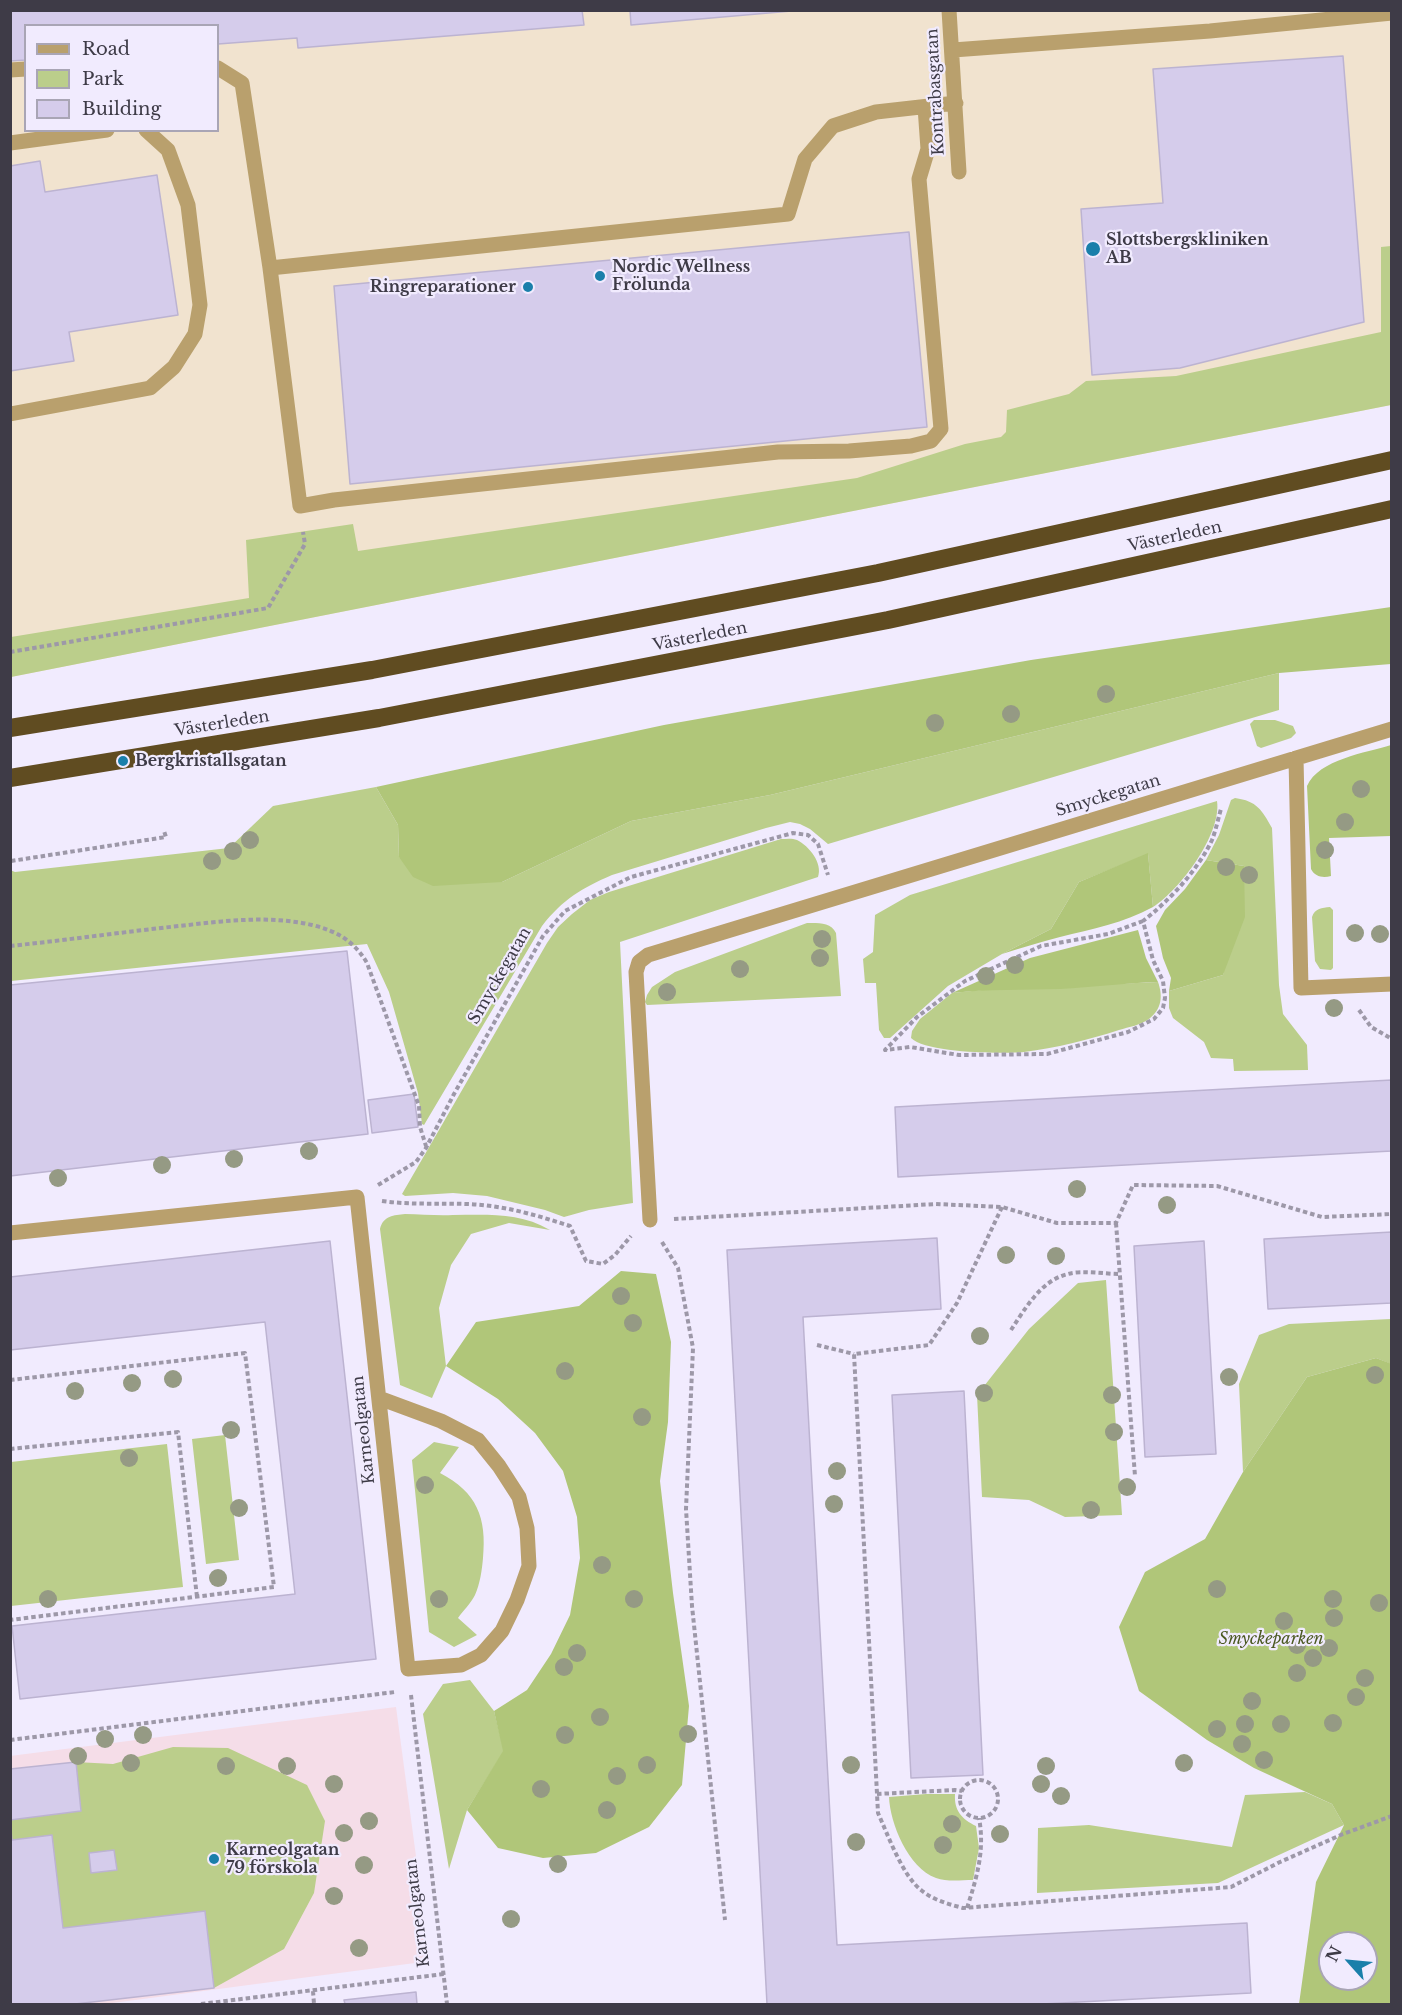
<!DOCTYPE html>
<html>
<head>
<meta charset="utf-8">
<style>
  body { margin:0 }
  #map { position:relative; width:1402px; height:2015px; overflow:hidden; background:#f1ebfe; font-family:"Libre Baskerville",serif }
  canvas { display:block }
  .frame { position:absolute; inset:0; border:12px solid #3e3b47; pointer-events:none }
  .legend { position:absolute; left:24px; top:24px; width:195px; height:108px; box-sizing:border-box; background:#f1ebfe; border:2px solid #a9a5b5; margin:0; padding:8px 10px; list-style:none; font-size:18px; color:#3e3b47 }
  .legend li { display:flex; align-items:center; gap:12px; height:30px }
  .legend b { width:30px; border:2px solid #a9a5b5 }
  .north { position:absolute; left:1318px; top:1931px; width:60px; height:60px; box-sizing:border-box; background:#f1ebfe; border:2px solid #a9a5b5; border-radius:50%; rotate:297deg; font-size:16px; font-weight:700; line-height:24px; text-align:center; color:#3e3b47 }
  .north::after { content:''; display:block; margin:auto; width:21px; height:27px; background:#1a7faa; clip-path:polygon(50% 0,100% 100%,50% 72%,0 100%) }
</style>
</head>
<body>
<div id="map">
<canvas width="1402" height="2015"></canvas>
<div class="frame"></div>
<ul class="legend">
<li><b style="height:8px;background:#b9a06d"></b>Road</li>
<li><b style="height:16px;background:#bbce8b"></b>Park</li>
<li><b style="height:16px;background:#d5cceb"></b>Building</li>
</ul>
<div class="north">N</div>
</div>
<script>
const g = document.querySelector('canvas').getContext('2d');
g.lineJoin = 'round';
function fillPath(path, color) { g.fillStyle = color; g.fill(path, 'evenodd'); }
function stroke(path, color, width, dash) { g.strokeStyle = color; g.lineWidth = width; g.lineCap = dash ? 'butt' : 'round'; g.setLineDash(dash || []); g.stroke(path); }
function label(font, color, halo, rows, align = 'center') {
  g.font = font + ' "Libre Baskerville",serif'; g.lineWidth = 4.5; g.setLineDash([]); g.textBaseline = 'middle'; g.strokeStyle = halo; g.fillStyle = color; for (const [text, x, y, turn = 0] of rows) {
    g.save(); g.translate(x, y); g.rotate((+turn || 0) * Math.PI / 180); g.textAlign = isNaN(turn) ? turn : align; if (halo) g.strokeText(text, 0, 0); g.fillText(text, 0, 0); g.restore();
  }
}
const commercial = new Path2D(`
  M 11,11 L 1391,11 L 1391,405 L 11,677 ZM 26,26 L 218,26 L 218,130 L 26,130 Z`);
const education = new Path2D(`
  M 396,1707 L 430,1961 L 105,2004 L 11,2004 L 10,1756 Z`);
const green = new Path2D(`
  M 1391,246 L 1391,405 L 11,677 L 11,637 L 249,598 L 246,540 L 353,524 L 358,551 L 857,478 L 965,444 L 1001,437 L 1006,432 L 1007,410 L 1069,394 L 1086,381 L 1176,376 L 1381,332 L 1381,247 Z
  M 1279,673 L 1279,710 L 828,844 L 810,829 L 800,824 L 790,822 L 766,828 L 612,875 C 582,888 563,899 542,926 L 424,1125 L 422,1124 L 418,1093 L 389,992 L 367,944 L 11,981 L 10,870 L 15,872 L 229,848 L 273,806 L 376,787 L 398,825 L 399,857 L 502,882 L 631,821 L 770,795 Z
  M 1254,720 L 1275,720 L 1293,726 L 1296,733 L 1291,738 L 1261,748 L 1257,746 L 1250,724 Z
  M 1235,798 C 1257,801 1262,810 1272,828 L 1279,985 L 1283,1014 L 1307,1045 L 1308,1070 L 1234,1071 L 1233,1059 L 1211,1058 L 1204,1042 L 1173,1018 L 1169,1008 L 1169,991 L 1223,975 L 1244,866 L 1206,860 L 1219,835 L 1231,800 Z
  M 1217,801 C 1222,834 1179,891 1153,907 L 1148,854 L 1079,882 L 1051,929 L 1002,954 L 948,986 L 890,1038 L 884,1038 L 879,1030 L 876,983 L 865,983 L 863,959 L 873,952 L 875,915 L 910,895 Z
  M 781,839 C 786,839 792,838 797,840 C 809,846 823,863 818,877 L 620,942 L 633,1203 L 589,1210 L 564,1217 L 545,1210 L 487,1196 L 453,1193 L 405,1196 L 402,1194 L 547,943 L 558,927 L 572,914 L 590,900 L 609,892 Z
  M 1330,907 L 1333,910 L 1333,968 L 1331,970 L 1320,969 L 1315,961 L 1312,917 C 1315,908 1322,908 1330,907 Z
  M 807,923 C 818,923 831,922 836,933 L 841,996 L 647,1005 L 645,1002 L 647,995 L 652,987 L 675,972 Z
  M 1158,982 C 1163,996 1162,1009 1149,1019 C 1141,1025 1129,1027 1119,1030 C 1088,1040 1056,1048 1024,1052 C 1002,1054 926,1053 911,1038 L 912,1031 L 920,1019 L 952,993 L 982,990 Z
  M 405,1214 C 421,1214 437,1216 453,1215 C 487,1215 519,1212 550,1230 L 509,1223 L 471,1234 L 451,1265 L 439,1308 L 446,1366 L 432,1398 L 400,1385 L 380,1229 C 383,1216 394,1215 405,1214 Z
  M 1106,1280 L 1122,1515 L 1065,1517 L 1029,1500 L 982,1497 L 977,1395 L 1029,1329 L 1078,1283 Z
  M 1391,1319 L 1391,1364 L 1376,1358 L 1307,1377 L 1243,1472 L 1239,1384 L 1259,1335 L 1289,1324 Z
  M 225,1435 L 239,1560 L 206,1564 L 192,1439 Z
  M 434,1442 L 459,1447 L 440,1473 C 477,1492 487,1518 483,1558 C 482,1570 480,1584 475,1595 C 471,1603 463,1611 458,1618 L 477,1635 L 454,1647 L 429,1632 L 412,1460 Z
  M 167,1444 L 183,1587 L 11,1606 L 11,1462 Z
  M 470,1680 L 494,1711 L 504,1751 L 467,1810 L 449,1869 L 423,1714 L 443,1684 Z
  M 173,1747 L 228,1748 L 307,1785 L 325,1821 L 314,1893 L 284,1949 L 214,1988 L 205,1911 L 63,1928 L 12,1840 L 10,1820 L 81,1811 L 76,1762 L 113,1764 Z
  M 1305,1792 L 1332,1804 L 1344,1825 L 1218,1883 L 1037,1893 L 1038,1828 L 1089,1825 L 1232,1847 L 1245,1795 Z
  M 926,1794 L 955,1794 C 954,1811 962,1819 976,1826 L 979,1848 L 973,1880 C 961,1880 947,1882 936,1878 C 908,1868 890,1823 889,1797 Z`);
const forest = new Path2D(`
  M 1391,607 L 1391,664 L 1279,673 L 770,795 L 631,821 L 502,882 L 433,886 L 413,877 L 399,857 L 398,825 L 376,787 L 664,725 L 1031,660 Z
  M 1391,745 L 1391,836 L 1329,838 L 1331,876 C 1323,878 1315,877 1311,869 L 1307,786 C 1319,759 1366,753 1391,745 Z
  M 1148,853 L 1153,907 C 1124,923 1092,929 1060,937 C 1040,942 1021,948 1002,954 L 1051,929 L 1079,882 Z
  M 1206,860 L 1244,866 L 1245,917 L 1223,975 L 1169,991 L 1171,978 L 1163,958 L 1156,926 L 1165,910 L 1185,889 Z
  M 1138,930 L 1146,958 L 1158,982 C 1125,983 1093,987 1060,989 C 1024,990 988,989 952,993 L 1030,958 Z
  M 621,1271 L 656,1274 L 671,1342 L 668,1422 L 660,1481 L 673,1593 L 689,1706 L 682,1785 L 649,1827 L 596,1853 L 543,1858 L 498,1848 L 467,1810 L 503,1751 L 494,1711 L 527,1690 L 551,1654 L 570,1615 L 580,1558 L 577,1517 L 563,1471 L 535,1433 L 498,1399 L 446,1366 L 476,1322 L 579,1306 Z
  M 1376,1358 L 1392,1364 L 1391,2004 L 1299,2004 L 1316,1882 L 1344,1825 L 1332,1804 L 1254,1768 L 1207,1740 L 1139,1691 L 1119,1627 L 1145,1572 L 1205,1539 L 1243,1472 L 1307,1377 ZM 1330,1943 L 1366,1943 L 1366,1979 L 1330,1979 Z`);
const building = new Path2D(`
  M 10,10 L 582,10 L 584,25 L 298,48 L 297,38 L 218,44 L 218,26 L 26,26 L 26,60 L 10,61 Z
  M 630,10 L 803,10 L 631,25 Z
  M 1343,56 L 1364,322 L 1180,368 L 1092,375 L 1081,209 L 1163,203 L 1153,69 Z
  M 40,161 L 45,192 L 157,175 L 178,315 L 69,332 L 74,361 L 10,371 L 10,166 Z
  M 909,232 L 927,427 L 350,484 L 334,286 Z
  M 347,951 L 368,1134 L 10,1176 L 10,985 Z
  M 1392,1080 L 1392,1151 L 898,1177 L 895,1107 Z
  M 414,1094 L 418,1127 L 372,1133 L 368,1100 Z
  M 1392,1232 L 1392,1303 L 1268,1309 L 1264,1239 Z
  M 937,1238 L 941,1309 L 803,1317 L 837,1945 L 1247,1923 L 1251,1993 L 1042,2004 L 767,2004 L 727,1250 Z
  M 330,1241 L 376,1659 L 20,1699 L 12,1626 L 295,1594 L 265,1322 L 10,1350 L 10,1277 Z
  M 1204,1241 L 1216,1454 L 1145,1457 L 1134,1246 Z
  M 964,1391 L 983,1775 L 911,1778 L 892,1395 Z
  M 76,1762 L 81,1811 L 10,1820 L 10,1769 Z
  M 10,1822 L 12,1840 L 52,1835 L 63,1928 L 205,1911 L 214,1988 L 75,2004 L 10,2004 Z
  M 114,1850 L 117,1870 L 91,1873 L 89,1853 Z
  M 416,1992 L 417,2004 L 345,2004 L 344,2000 Z`);
const path = new Path2D(`
  M 10,652 L 268,608 L 305,544 L 303,532
  M 11,861 L 166,837 L 164,831
  M 1143,921 L 1108,934 L 1041,946 L 965,981 L 917,1017 L 885,1050 L 910,1047 L 959,1055 L 1047,1054 L 1128,1032 L 1154,1019 L 1163,1008 L 1165,998 L 1163,981 L 1153,960 L 1143,921 C 1169,901 1198,870 1212,840 C 1216,830 1218,819 1221,809
  M 10,946 C 67,940 123,932 179,926 C 223,921 269,915 312,925 C 337,931 354,941 367,963 L 419,1106 L 420,1127 L 426,1146
  M 1359,1010 L 1371,1027 L 1392,1039
  M 378,1185 L 416,1162 L 426,1148 L 454,1094 L 543,936 L 565,911 L 631,877 L 793,833 L 808,835 L 818,844 L 828,875
  M 382,1201 C 410,1205 438,1203 466,1204 C 503,1205 536,1215 570,1226 L 586,1261 L 603,1264 L 615,1255 L 631,1236
  M 1002,1207 L 957,1303 L 929,1345 L 854,1354 L 878,1813 C 888,1835 902,1875 921,1890 C 933,1900 948,1904 963,1908 L 1231,1887 L 1280,1862 L 1343,1834 L 1392,1816
  M 674,1219 L 936,1204 L 1002,1207 L 1057,1223 L 1116,1223 L 1133,1185 L 1217,1186 L 1322,1217 L 1392,1214
  M 1116,1223 L 1135,1476
  M 662,1242 L 678,1268 L 693,1348 L 686,1509 L 692,1606 L 725,1920
  M 1011,1330 C 1025,1309 1041,1280 1068,1274 C 1082,1270 1105,1274 1120,1274
  M 817,1345 L 854,1354
  M 10,1380 L 245,1353 L 274,1587 L 10,1620
  M 10,1449 L 178,1432 L 197,1597
  M 411,1695 L 447,2004
  M 10,1740 L 395,1692
  M960 1799a19 19 0 1 1 38 0a19 19 0 1 1-38 0Z
  M 877,1794 L 955,1790 L 962,1791
  M 967,1908 C 977,1877 985,1850 979,1818
  M 313,1991 L 314,2004
  M 201,2004 L 444,1974`);
const minor = new Path2D(`
  M 949,10 L 959,172
  M 953,50 L 1210,31 L 1392,13
  M 218,68 L 242,83 L 270,268
  M 10,70 L 26,69
  M 925,107 L 928,149 L 919,179 L 941,429 L 931,441 L 911,446 L 849,451 L 778,452 L 334,500 L 300,506 L 270,268 L 788,214 L 805,159 L 833,126 L 876,112 L 956,103
  M 10,143 L 107,130
  M 10,414 L 150,388 L 174,367 L 195,334 L 200,305 L 188,205 L 168,150 L 146,130
  M 1296,758 L 1301,988 L 1392,984
  M 650,1220 L 636,972 L 639,962 L 648,955 L 1392,729
  M 10,1233 L 357,1197 L 408,1669 L 461,1665 L 481,1655 L 502,1631 L 517,1600 L 529,1566 L 527,1528 L 519,1497 L 499,1466 L 478,1440 L 441,1421 L 379,1398`);
const highway = new Path2D(`
  M 10,728 L 372,670 L 878,573 L 1392,460
  M 10,778 L 379,718 L 888,620 L 1392,509`);
const trees = [
  [1106,694],
  [1011,714],
  [935,723],
  [1361,789],
  [1345,822],
  [250,840],
  [1325,850],
  [233,851],
  [212,861],
  [1226,867],
  [1249,875],
  [1355,933],
  [1380,934],
  [822,939],
  [820,958],
  [1015,965],
  [740,969],
  [986,976],
  [667,992],
  [1334,1008],
  [309,1151],
  [234,1159],
  [162,1165],
  [58,1178],
  [1077,1189],
  [1167,1205],
  [1006,1255],
  [1056,1256],
  [621,1296],
  [633,1323],
  [980,1336],
  [565,1371],
  [1375,1375],
  [1229,1377],
  [173,1379],
  [132,1383],
  [75,1391],
  [984,1393],
  [1112,1395],
  [642,1417],
  [231,1430],
  [1114,1432],
  [129,1458],
  [837,1471],
  [425,1485],
  [1127,1487],
  [834,1504],
  [239,1508],
  [1091,1510],
  [602,1565],
  [218,1578],
  [1217,1589],
  [48,1599],
  [439,1599],
  [634,1599],
  [1333,1599],
  [1379,1603],
  [1334,1618],
  [1284,1621],
  [1297,1645],
  [1329,1648],
  [577,1653],
  [1313,1658],
  [564,1667],
  [1297,1673],
  [1365,1678],
  [1356,1697],
  [1252,1701],
  [600,1717],
  [1333,1723],
  [1245,1724],
  [1281,1724],
  [1217,1729],
  [688,1734],
  [143,1735],
  [565,1735],
  [105,1739],
  [1242,1744],
  [78,1756],
  [1264,1760],
  [131,1763],
  [1184,1763],
  [647,1765],
  [851,1765],
  [226,1766],
  [287,1766],
  [1046,1766],
  [617,1776],
  [334,1784],
  [1041,1784],
  [541,1789],
  [1061,1796],
  [607,1810],
  [369,1821],
  [952,1824],
  [344,1833],
  [1000,1834],
  [856,1842],
  [943,1845],
  [558,1864],
  [364,1865],
  [334,1896],
  [511,1919],
  [359,1948]
];
const markers = [
  [1093,249,8,"#1a7faa"],
  [600,276,6,"#1a7faa"],
  [528,287,6,"#1a7faa"],
  [123,761,6,"#1a7faa"],
  [214,1859,6,"#1a7faa"]
];
const streetNames = [
  ["Kontrabasgatan",936,92,-93],
  ["Västerleden",1175,537,-12],
  ["Västerleden",700,637,-11],
  ["Västerleden",222,724,-9],
  ["Smyckegatan",1108,796,-17],
  ["Smyckegatan",500,976,-60],
  ["Karneolgatan",364,1430,-96],
  ["Karneolgatan",418,1913,-97]
];
const poiNames = [
  ["Slottsbergskliniken",1106,240],
  ["AB",1106,258],
  ["Nordic Wellness",612,267],
  ["Frölunda",612,285],
  ["Ringreparationer",516,287,"right"],
  ["Bergkristallsgatan",135,761],
  ["Karneolgatan",226,1850],
  ["79 förskola",226,1868]
];
const parkNames = [
  ["Smyckeparken",1271,1639]
];
fillPath(commercial, '#f1e3cf');
fillPath(education, '#f5dde8');
fillPath(green, '#bbce8b');
fillPath(forest, '#b0c679');
fillPath(building, '#d5cceb');
stroke(building, '#bcb3d1', 1.5);
stroke(path, '#9d98a8', 4, [4.5, 3]);
stroke(minor, '#b9a06d', 15);
stroke(highway, '#604c21', 18);
g.fillStyle = '#959a84';
for (const [x, y] of trees) { g.beginPath(); g.arc(x, y, 9, 0, 2 * Math.PI); g.fill(); }
for (const [x, y, r, color] of markers) { const dot = new Path2D(); dot.arc(x, y, r, 0, 2 * Math.PI); g.fillStyle = color; g.fill(dot); stroke(dot, '#f1ebfe', 2); }
label('16px', '#3e3b47', '#f1ebfe', streetNames);
label('bold 16px', '#3e3b47', '#f1ebfe', poiNames, 'left');
label('italic 16px', '#4a5821', '#f1ebfe', parkNames);
</script>
</body>
</html>
